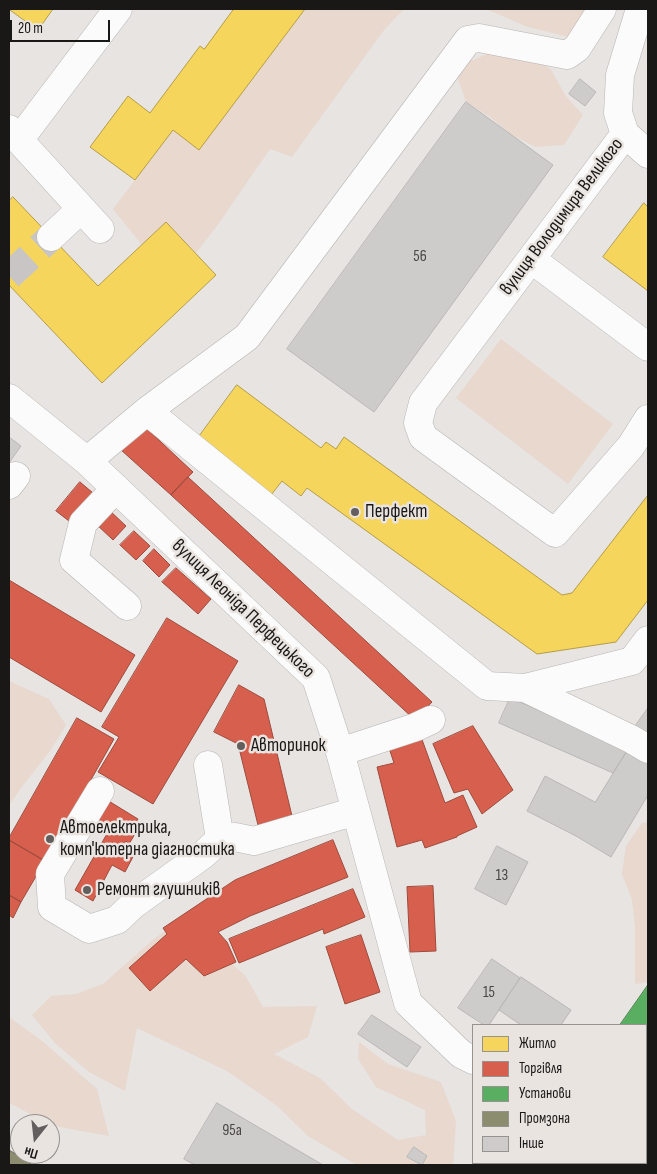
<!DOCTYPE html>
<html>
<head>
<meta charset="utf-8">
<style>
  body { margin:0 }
  #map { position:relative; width:657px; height:1174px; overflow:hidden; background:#e7e4e2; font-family:"Sofia Sans Condensed",sans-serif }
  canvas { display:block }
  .frame { position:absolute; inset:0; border:10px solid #1a1817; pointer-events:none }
  .legend { position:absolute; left:472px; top:1024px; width:175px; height:140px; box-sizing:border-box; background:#e9e4e0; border:1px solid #969290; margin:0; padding:6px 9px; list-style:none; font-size:15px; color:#1a1817 }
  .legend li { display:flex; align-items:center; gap:10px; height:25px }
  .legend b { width:25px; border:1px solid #969290 }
  .north { position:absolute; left:10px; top:1114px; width:50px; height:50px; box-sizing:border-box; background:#e9e4e0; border:1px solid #969290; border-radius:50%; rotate:196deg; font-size:14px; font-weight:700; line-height:20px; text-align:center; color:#1a1817 }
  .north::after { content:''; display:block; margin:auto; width:18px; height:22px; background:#625f5e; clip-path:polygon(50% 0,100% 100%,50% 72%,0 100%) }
  .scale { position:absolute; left:10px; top:20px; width:100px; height:22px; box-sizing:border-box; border:2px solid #1a1817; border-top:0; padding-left:6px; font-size:15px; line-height:18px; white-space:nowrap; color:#1a1817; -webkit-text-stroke:4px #e9e4e0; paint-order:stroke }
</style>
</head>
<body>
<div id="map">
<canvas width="657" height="1174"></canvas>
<div class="frame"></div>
<ul class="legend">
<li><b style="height:14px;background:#f6d55c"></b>Житло</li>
<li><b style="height:14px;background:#d6604d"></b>Торгівля</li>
<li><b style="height:14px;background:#5aae61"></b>Установи</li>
<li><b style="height:14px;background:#8c8c6e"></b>Промзона</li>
<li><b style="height:14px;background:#ceccca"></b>Інше</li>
</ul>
<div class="north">Пн</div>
<div class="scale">20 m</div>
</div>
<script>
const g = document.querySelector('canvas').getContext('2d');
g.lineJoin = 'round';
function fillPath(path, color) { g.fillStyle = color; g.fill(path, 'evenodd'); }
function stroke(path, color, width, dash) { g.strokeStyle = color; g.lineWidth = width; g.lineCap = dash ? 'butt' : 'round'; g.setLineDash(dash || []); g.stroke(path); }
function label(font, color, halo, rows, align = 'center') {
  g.font = font + ' "Sofia Sans Condensed",sans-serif'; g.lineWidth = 5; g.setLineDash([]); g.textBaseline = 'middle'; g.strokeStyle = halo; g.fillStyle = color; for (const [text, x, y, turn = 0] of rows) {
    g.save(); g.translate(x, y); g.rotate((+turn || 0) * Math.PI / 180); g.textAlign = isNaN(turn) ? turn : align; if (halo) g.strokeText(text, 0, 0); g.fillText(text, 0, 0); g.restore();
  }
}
const green = new Path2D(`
  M 305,9 L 404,9 L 384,30 L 292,157 L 270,149 L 219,223 L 196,253 L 166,222 L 142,245 L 113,209 L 173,130 L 199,149 Z
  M 486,9 L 588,9 L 569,37 L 528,27 Z
  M 504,47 L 531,52 L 552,71 L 565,95 L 583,115 L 564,145 L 536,147 L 512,135 L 490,117 L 466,102 L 454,68 Z
  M 501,339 L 613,424 L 568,484 L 456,398 Z
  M 9,681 L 49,699 L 66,725 L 50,751 L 21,788 L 9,805 Z
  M 648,822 L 648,982 L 635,984 L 635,927 L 632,900 L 622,874 L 626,846 L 642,823 Z
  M 180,921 L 245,975 L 263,1007 L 317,1006 L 308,1037 L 274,1054 L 320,1078 L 352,1109 L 398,1140 L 426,1135 L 425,1110 L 376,1087 L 358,1059 L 359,1042 L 388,1064 L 441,1082 L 456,1121 L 453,1165 L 357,1165 L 308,1136 L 276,1105 L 227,1071 L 137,1028 L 125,1091 L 89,1072 L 55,1043 L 32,1015 L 51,996 L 76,994 L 103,984 L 155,938 Z
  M 9,1017 L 42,1041 L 97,1089 L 109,1136 L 54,1126 L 9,1103 Z`);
const homes = new Path2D(`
  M 9,9 L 53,9 L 38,30 Z
  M 234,9 L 305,9 L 199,150 L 173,130 L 135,180 L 90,147 L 128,96 L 150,113 L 200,46 L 204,49 Z
  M 13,197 L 98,286 L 166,222 L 216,275 L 102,383 L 9,285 L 9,201 Z
  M 644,203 L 648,207 L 648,291 L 603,257 Z
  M 237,385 L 321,448 L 326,442 L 336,449 L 344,437 L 562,595 L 572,593 L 648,495 L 648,600 L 616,642 L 537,654 L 307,488 L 301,496 L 282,481 L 271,495 L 198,438 Z`);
const shops = new Path2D(`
  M 146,428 L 193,472 L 171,495 L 120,449 Z
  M 188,477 L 432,702 L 415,720 L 171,495 Z
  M 80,482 L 93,493 L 69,521 L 56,511 Z
  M 108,509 L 126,526 L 113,540 L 95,523 Z
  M 134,531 L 150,546 L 136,560 L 120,545 Z
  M 154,549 L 170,565 L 159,577 L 143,561 Z
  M 176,568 L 211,599 L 198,614 L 162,582 Z
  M 9,580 L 135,655 L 101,712 L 9,657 Z
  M 167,618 L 238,661 L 153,804 L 98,772 L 119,737 L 102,727 Z
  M 239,685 L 264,699 L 292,816 L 258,825 L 238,744 L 214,732 Z
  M 77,718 L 114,739 L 45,861 L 9,840 L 9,838 Z
  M 473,726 L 513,790 L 482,814 L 468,789 L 454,793 L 433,744 Z
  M 420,734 L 445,803 L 463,795 L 477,827 L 457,836 L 457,837 L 425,848 L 422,840 L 397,847 L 377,767 L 394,763 L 388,745 Z
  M 107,800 L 138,819 L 137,821 L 141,824 L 129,844 L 126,841 L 123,846 L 135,853 L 125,872 L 112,865 L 93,901 L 75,890 L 108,832 L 94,824 Z
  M 9,840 L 45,861 L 21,902 L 9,895 Z
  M 333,840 L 348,877 L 250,916 L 218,932 L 227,942 L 236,962 L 204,976 L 186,959 L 150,991 L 129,968 L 167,934 L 163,928 L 235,880 Z
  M 433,886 L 436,951 L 410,952 L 407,887 Z
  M 353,889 L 365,917 L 324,934 L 323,929 L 239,963 L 229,939 Z
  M 9,895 L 21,902 L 13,918 L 9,915 Z
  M 361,935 L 380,992 L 345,1004 L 326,947 Z`);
const public = new Path2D(`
  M 648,985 L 648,1061 L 646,1060 L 646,1025 L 620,1025 Z`);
const industry = new Path2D(`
  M 9,1150 L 33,1165 L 9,1165 Z`);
const building = new Path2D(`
  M 580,79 L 596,92 L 585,106 L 569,94 Z
  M 466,102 L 553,165 L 374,412 L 287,349 Z
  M 9,437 L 21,446 L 9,463 Z
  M 510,698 L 629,748 L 613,773 L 499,723 Z
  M 648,708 L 648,739 L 634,728 Z
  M 629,748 L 648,760 L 648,795 L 611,857 L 576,836 L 527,811 L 545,776 L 595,802 Z
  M 497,846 L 528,862 L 506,905 L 475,889 Z
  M 492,959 L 520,978 L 489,1025 L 484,1025 L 458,1008 Z
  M 521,977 L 571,1010 L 561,1025 L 521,1025 L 499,1010 Z
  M 372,1015 L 421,1047 L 407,1067 L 358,1034 Z
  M 217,1103 L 323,1165 L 195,1165 L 184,1159 Z
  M 414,1147 L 427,1156 L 422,1165 L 407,1157 Z`);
const minorTunnel = new Path2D(`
  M 9,276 L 51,237`);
const minor = new Path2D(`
  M 9,129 L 100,229
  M 625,134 L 423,403 L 418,423 L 423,437 L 555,533 L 631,446 L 648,419
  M 625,134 L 618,113 L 620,75 L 640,9
  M 625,134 L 648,154
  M 19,140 L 118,9
  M 51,237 L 81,209
  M 531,259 L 648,347
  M 9,398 L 87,461 L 316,678 L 340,752 L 408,1003 L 461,1054 L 473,1060
  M 147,411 L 247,337 L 468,40 L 479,38 L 567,55 L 577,48 L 602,9
  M 87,461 L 147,411 L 487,686 L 525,688 L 632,661 L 648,640
  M 9,485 L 16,476
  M 116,488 L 83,523 L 74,560 L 127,606
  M 525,688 L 631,739 L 648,749
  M 340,752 L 416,727 L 431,720
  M 208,765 L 220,839
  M 100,791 L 50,874 L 52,907 L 89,929 L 117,920 L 134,904 L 204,854 L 220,839 L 235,837 L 254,841 L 356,811
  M 646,1157 L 648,1159`);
const markers = [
  [355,512,5,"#625f5e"],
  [241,746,5,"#625f5e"],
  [50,839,5,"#625f5e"],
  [87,890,5,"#625f5e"]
];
const numberNames = [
  ["56",420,257],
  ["13",502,876],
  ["15",489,993],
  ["95а",232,1131]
];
const streetNames = [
  ["вулиця Володимира Великого",562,217,-53],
  ["вулиця Леоніда Перфецького",243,609,44]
];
const poiNames = [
  ["Перфект",365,512],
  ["Авторинок",251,746],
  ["Автоелектрика,",60,828],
  ["комп'ютерна діагностика",60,850],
  ["Ремонт глушників",97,890]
];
fillPath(green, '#e8d8ce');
fillPath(homes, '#f6d55c');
stroke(homes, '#b49c47', 1);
fillPath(shops, '#d6604d');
stroke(shops, '#9e4a3d', 1);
fillPath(public, '#5aae61');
stroke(public, '#47814b', 1);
fillPath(industry, '#8c8c6e');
stroke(industry, '#6a6954', 1);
fillPath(building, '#ceccca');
stroke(building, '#b9b7b5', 1);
stroke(minorTunnel, '#c8c5c4', 28, [28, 14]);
stroke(minor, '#b7b4b3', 29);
stroke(minor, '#fbfbfb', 28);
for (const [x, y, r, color] of markers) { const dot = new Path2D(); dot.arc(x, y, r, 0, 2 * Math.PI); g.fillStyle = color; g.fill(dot); stroke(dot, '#e9e4e0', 2); }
label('16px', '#484645', null, numberNames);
label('19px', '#1a1817', '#e9e4e0', streetNames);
label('19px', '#1a1817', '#e9e4e0', poiNames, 'left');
</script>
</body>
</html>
